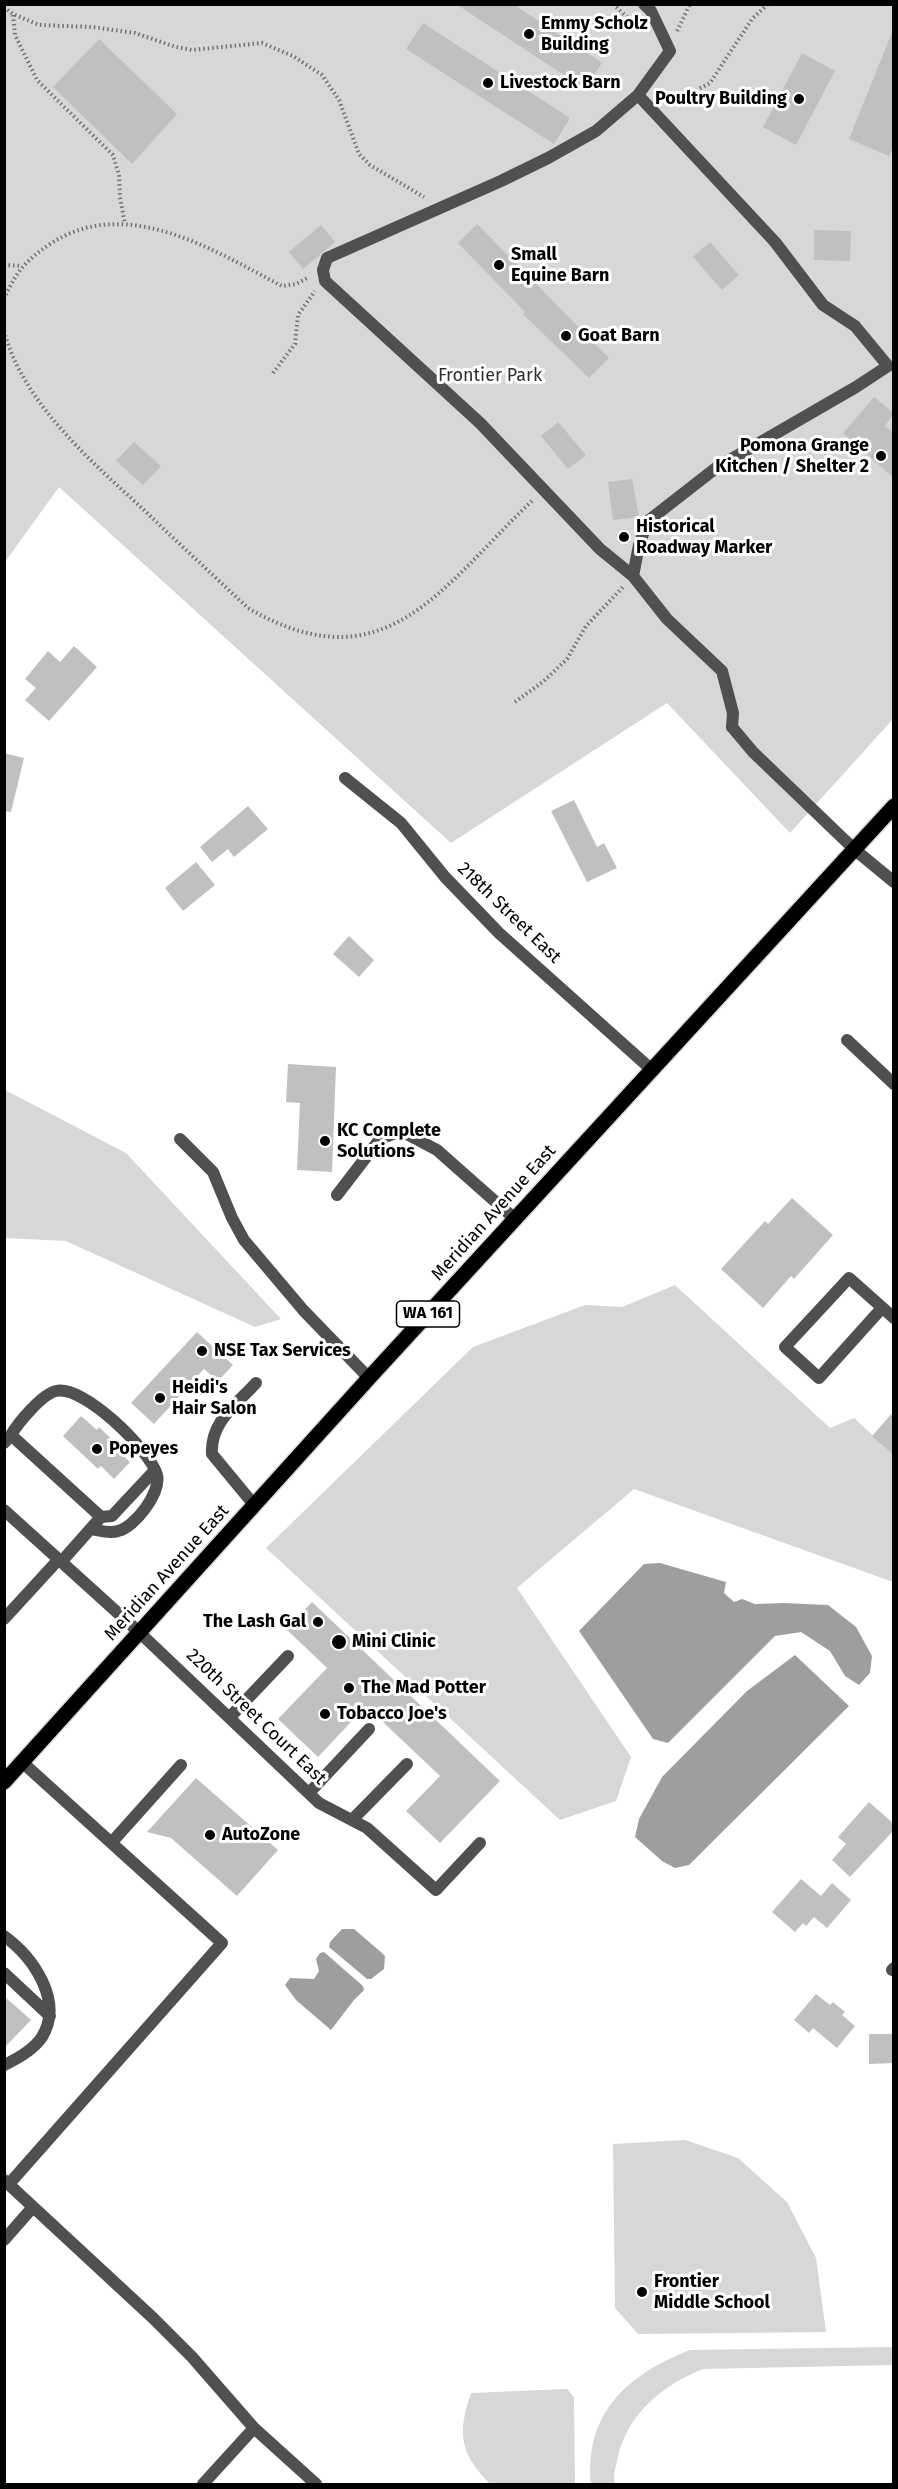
<!DOCTYPE html>
<html>
<head>
<meta charset="utf-8">
<style>
  body { margin:0 }
  #map { position:relative; width:898px; height:2489px; overflow:hidden; background:#fff; font-family:"Fira Sans",sans-serif }
  canvas { display:block }
  .frame { position:absolute; inset:0; border:6px solid #000; pointer-events:none }
</style>
</head>
<body>
<div id="map">
<canvas width="898" height="2489"></canvas>
<div class="frame"></div>
</div>
<script>
const g = document.querySelector('canvas').getContext('2d');
g.lineJoin = 'round';
function fillPath(path, color) { g.fillStyle = color; g.fill(path, 'evenodd'); }
function stroke(path, color, width, dash) { g.strokeStyle = color; g.lineWidth = width; g.lineCap = dash ? 'butt' : 'round'; g.setLineDash(dash || []); g.stroke(path); }
function label(font, color, halo, rows, align = 'center') {
  g.font = font + ' "Fira Sans",sans-serif'; g.lineWidth = 6; g.setLineDash([]); g.textBaseline = 'middle'; g.strokeStyle = halo; g.fillStyle = color; for (const [text, x, y, turn = 0] of rows) {
    g.save(); g.translate(x, y); g.rotate((+turn || 0) * Math.PI / 180); g.textAlign = isNaN(turn) ? turn : align; if (halo) g.strokeText(text, 0, 0); g.fillText(text, 0, 0); g.restore();
  }
}
const green = new Path2D(`
  M 4,5 L 893,5 L 893,719 L 790,833 L 667,703 L 451,843 L 59,487 L 5,562 Z
  M 5,1090 L 126,1153 L 281,1319 L 255,1327 L 66,1241 L 5,1238 Z
  M 675,1285 L 830,1428 L 854,1418 L 893,1454 L 893,1582 L 634,1489 L 517,1588 L 631,1757 L 616,1801 L 560,1820 L 266,1548 L 473,1347 L 585,1305 L 622,1307 Z
  M 685,2140 L 738,2158 L 787,2202 L 816,2258 L 826,2332 L 638,2334 L 615,2308 L 613,2144 Z
  M 893,2347 L 893,2365 L 703,2369 C 661,2386 626,2415 617,2461 C 615,2469 613,2477 615,2484 L 591,2484 C 584,2413 628,2374 690,2350 Z
  M 567,2389 L 574,2397 L 575,2484 L 490,2484 C 460,2453 457,2434 471,2393 Z`);
const water = new Path2D(`
  M 660,1563 L 726,1582 L 724,1593 L 734,1602 L 742,1599 L 755,1604 L 784,1603 L 828,1605 L 856,1627 L 872,1656 L 870,1673 L 859,1685 L 845,1676 L 830,1651 L 801,1632 L 775,1636 L 668,1743 L 653,1739 L 579,1631 L 644,1564 Z
  M 795,1655 L 849,1706 L 689,1865 L 675,1868 L 662,1861 L 635,1837 L 639,1819 L 662,1777 L 747,1691 Z
  M 342,1929 L 354,1929 L 382,1953 L 385,1956 L 384,1969 L 371,1979 L 367,1979 L 329,1947 L 330,1942 Z
  M 324,1952 L 363,1986 L 364,1990 L 354,2000 L 331,2030 L 296,2000 L 285,1985 L 290,1978 L 314,1979 L 319,1971 L 316,1959 L 320,1953 Z`);
const building = new Path2D(`
  M 456,4 L 513,4 L 602,63 L 585,89 Z
  M 423,23 L 570,118 L 554,144 L 406,49 Z
  M 893,30 L 894,145 L 889,156 L 849,139 Z
  M 99,39 L 177,114 L 132,164 L 53,87 Z
  M 802,53 L 835,71 L 796,145 L 763,127 Z
  M 477,224 L 609,358 L 589,378 L 523,314 L 525,312 L 458,243 Z
  M 321,225 L 335,242 L 303,269 L 289,252 Z
  M 814,230 L 851,231 L 850,261 L 814,260 Z
  M 710,242 L 739,275 L 722,290 L 693,257 Z
  M 874,397 L 894,413 L 885,426 L 894,433 L 894,478 L 843,433 Z
  M 558,422 L 586,455 L 568,469 L 541,436 Z
  M 134,442 L 161,466 L 143,485 L 116,461 Z
  M 632,479 L 639,517 L 613,520 L 608,482 Z
  M 74,646 L 97,667 L 49,721 L 25,700 L 36,688 L 25,679 L 48,651 L 60,662 Z
  M 4,753 L 24,758 L 11,812 L 4,811 Z
  M 574,800 L 597,847 L 604,843 L 617,868 L 587,882 L 551,811 Z
  M 248,806 L 268,829 L 234,857 L 228,849 L 212,862 L 200,847 Z
  M 196,862 L 215,885 L 183,911 L 165,888 Z
  M 349,936 L 374,960 L 359,977 L 333,954 Z
  M 288,1064 L 336,1067 L 332,1172 L 297,1170 L 300,1103 L 286,1102 Z
  M 792,1198 L 833,1235 L 794,1279 L 791,1276 L 763,1308 L 721,1269 L 765,1221 L 768,1224 Z
  M 197,1332 L 233,1365 L 218,1381 L 204,1369 L 154,1424 L 131,1403 Z
  M 894,1411 L 894,1455 L 872,1436 Z
  M 81,1416 L 97,1430 L 99,1427 L 120,1447 L 117,1450 L 130,1462 L 114,1479 L 101,1466 L 98,1469 L 63,1436 Z
  M 312,1602 L 500,1781 L 440,1843 L 406,1811 L 440,1776 L 366,1706 L 318,1757 L 278,1719 L 327,1668 L 286,1629 Z
  M 196,1778 L 278,1850 L 237,1896 L 171,1838 L 147,1832 Z
  M 869,1802 L 894,1824 L 894,1830 L 850,1877 L 832,1860 L 846,1844 L 838,1837 Z
  M 801,1879 L 821,1896 L 832,1883 L 851,1900 L 827,1928 L 814,1917 L 806,1926 L 803,1923 L 795,1932 L 772,1912 Z
  M 816,1994 L 830,2005 L 833,2002 L 845,2012 L 842,2015 L 855,2026 L 837,2048 L 813,2028 L 809,2033 L 794,2020 Z
  M 4,1996 L 31,2020 L 4,2048 Z
  M 869,2034 L 894,2034 L 894,2063 L 869,2064 Z`);
const path = new Path2D(`
  M 613,4 L 641,30
  M 4,7 L 13,14 L 39,25 L 92,27 L 135,33 L 176,47 L 192,50 L 262,43 L 293,56 L 322,75 L 339,100 L 359,154 L 370,165 L 424,197
  M 13,15 L 15,35 L 37,80 L 113,155 L 119,175 L 120,197 L 125,224
  M 677,31 L 690,4
  M 668,105 L 710,83 L 752,19 L 768,4
  M 4,265 L 22,266
  M 4,299 C 16,272 26,260 50,244 C 126,194 213,250 282,286 L 296,284 L 309,277
  M 4,331 C 23,403 91,461 144,510 C 178,543 213,575 248,608 C 385,688 442,586 532,501
  M 273,373 L 295,344 L 298,315 L 315,291
  M 515,702 L 544,681 L 567,659 L 586,626 L 624,586`);
const lane = new Path2D(`
  M 644,4 L 651,11 L 670,51 L 638,95 L 596,131 L 548,158 L 501,181 L 327,258 L 323,270 L 325,281 L 480,423 L 600,549 L 633,576 L 667,619 L 722,671 L 733,713 L 732,727
  M 633,576 L 639,545 L 648,521 L 716,468 L 856,387 L 888,366 L 855,326 L 823,305 L 775,242 L 638,95
  M 847,1040 L 894,1084
  M 337,1195 L 380,1139 L 401,1131 L 437,1150 L 515,1219
  M 882,1308 L 819,1378 L 785,1347 L 849,1278 L 894,1318
  M 11,1435 C 18,1423 42,1394 56,1391 C 83,1384 150,1450 157,1475 C 161,1493 135,1527 118,1531 C 109,1534 99,1530 91,1529
  M 4,1443 L 11,1435 L 101,1517 L 62,1561
  M 255,1506 L 212,1454 C 210,1422 236,1405 256,1383
  M 4,1510 L 140,1633 L 319,1803 L 367,1828 L 436,1890 L 480,1843
  M 101,1517 L 112,1516 L 155,1470
  M 4,1619 L 59,1559
  M 230,1717 L 288,1656
  M 309,1793 L 369,1729
  M 352,1820 L 407,1764
  M 112,1842 L 181,1765
  M 4,1936 C 33,1957 64,2001 42,2037 C 34,2049 17,2059 4,2065
  M 4,1973 L 50,2016
  M 4,2180 L 153,2318 L 192,2357 L 254,2428 L 316,2484
  M 9,2184 L 222,1943 L 22,1762
  M 4,2240 L 33,2207
  M 203,2484 L 254,2428`);
const street = new Path2D(`
  M 732,727 L 753,752 L 854,849 L 894,882
  M 345,778 L 401,823 L 445,877 L 499,933 L 652,1070
  M 180,1139 L 213,1172 L 232,1218 L 244,1240 L 304,1311 L 369,1378
  M 892,1970 L 894,1968`);
const primary = new Path2D(`
  M 4,1782 L 369,1378 L 894,806`);
const markers = [
  [529,34,6,"#000"],
  [488,83,6,"#000"],
  [799,99,6,"#000"],
  [499,265,6,"#000"],
  [566,336,6,"#000"],
  [881,456,6,"#000"],
  [624,537,6,"#000"],
  [325,1141,6,"#000"],
  [202,1351,6,"#000"],
  [160,1398,6,"#000"],
  [97,1449,6,"#000"],
  [318,1622,6,"#000"],
  [339,1642,8,"#000"],
  [349,1688,6,"#000"],
  [325,1714,6,"#000"],
  [210,1835,6,"#000"],
  [642,2292,6,"#000"]
];
const shields = [
  [428,1314,63]
];
const shieldNames = [
  ["WA 161",428,1314]
];
const poiNames = [
  ["Emmy Scholz",541,24],
  ["Building",541,45],
  ["Livestock Barn",500,83],
  ["Poultry Building",787,99,"right"],
  ["Small",511,255],
  ["Equine Barn",511,276],
  ["Goat Barn",578,336],
  ["Pomona Grange",869,446,"right"],
  ["Kitchen / Shelter 2",869,467,"right"],
  ["Historical",636,527],
  ["Roadway Marker",636,548],
  ["KC Complete",337,1131],
  ["Solutions",337,1152],
  ["NSE Tax Services",214,1351],
  ["Heidi's",172,1388],
  ["Hair Salon",172,1409],
  ["Popeyes",109,1449],
  ["The Lash Gal",306,1622,"right"],
  ["Mini Clinic",352,1642],
  ["The Mad Potter",361,1688],
  ["Tobacco Joe's",337,1714],
  ["AutoZone",222,1835],
  ["Frontier",654,2282],
  ["Middle School",654,2303]
];
const parkNames = [
  ["Frontier Park",490,376]
];
const streetNames = [
  ["218th Street East",509,913,44],
  ["Meridian Avenue East",494,1213,-48],
  ["Meridian Avenue East",167,1573,-48],
  ["220th Street Court East",256,1717,44]
];
fillPath(green, '#d7d7d7');
fillPath(water, '#9e9e9e');
fillPath(building, '#c0c0c0');
stroke(primary, '#dbdbdb', 18);
stroke(path, '#727272', 4, [1.5, 3]);
stroke(lane, '#505050', 12);
stroke(street, '#505050', 12);
stroke(primary, '#000', 15);
for (const [x, y, r, color] of markers) { const dot = new Path2D(); dot.arc(x, y, r, 0, 2 * Math.PI); g.fillStyle = color; g.fill(dot); stroke(dot, '#fff', 2); }
for (const [x, y, w] of shields) { const box = new Path2D(); box.roundRect(x - w / 2, y - 13, w, 26, 4.5); g.fillStyle = '#fff'; g.fill(box); stroke(box, '#000', 1.5); }
label('bold 16px', '#000', null, shieldNames);
label('bold 18px', '#000', '#fff', poiNames, 'left');
label('18px', '#2e2e2e', '#fff', parkNames);
label('18px', '#000', '#fff', streetNames);
</script>
</body>
</html>
